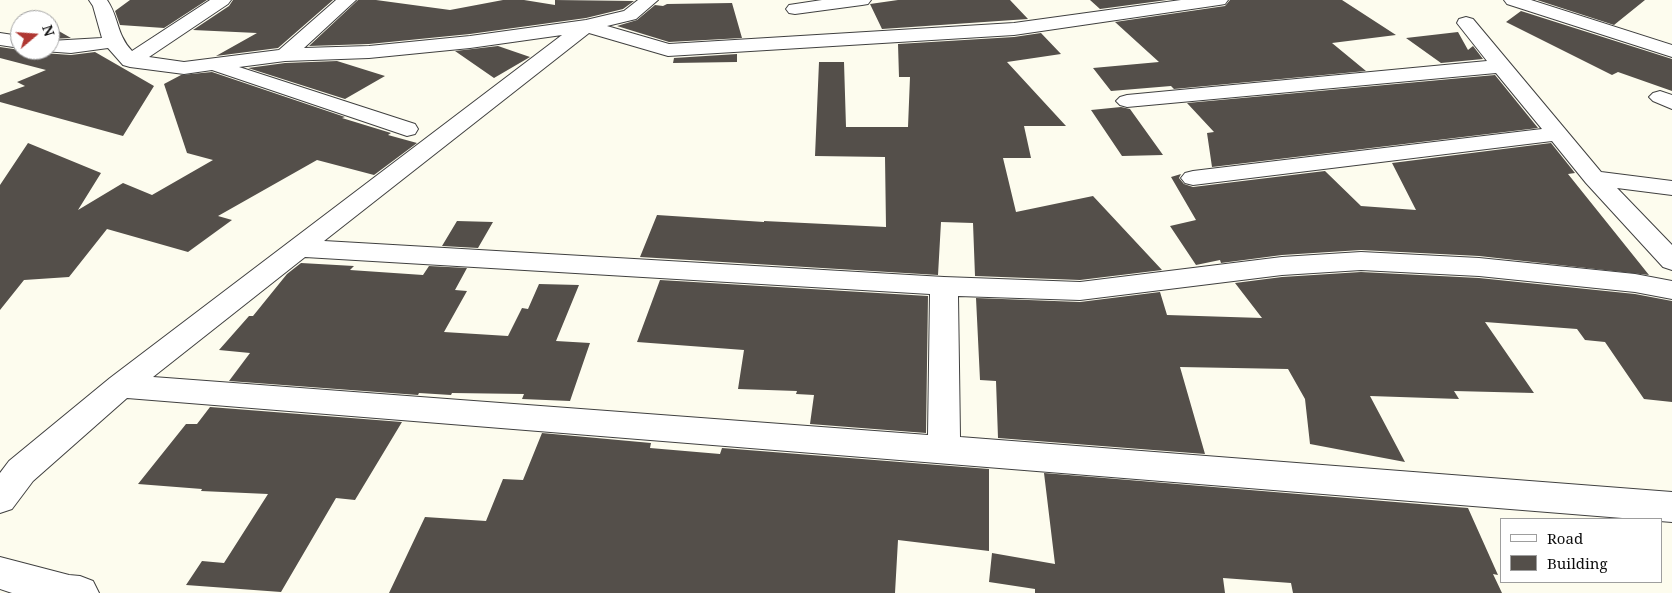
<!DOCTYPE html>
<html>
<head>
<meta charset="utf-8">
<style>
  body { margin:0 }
  #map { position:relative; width:1672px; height:593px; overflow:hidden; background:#fdfcee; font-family:"Noto Serif",serif }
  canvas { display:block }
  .legend { position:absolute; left:1500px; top:518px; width:162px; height:65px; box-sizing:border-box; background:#fff; border:1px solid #9e9e9e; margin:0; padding:6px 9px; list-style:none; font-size:15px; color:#0d0d0d }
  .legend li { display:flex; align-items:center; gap:10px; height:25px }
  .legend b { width:25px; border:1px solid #9e9e9e }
  .north { position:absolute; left:10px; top:10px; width:50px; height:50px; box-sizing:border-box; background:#fff; border:1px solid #9e9e9e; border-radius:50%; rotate:72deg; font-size:14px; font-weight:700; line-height:20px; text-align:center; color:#0d0d0d }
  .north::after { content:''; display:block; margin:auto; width:18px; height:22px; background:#af3732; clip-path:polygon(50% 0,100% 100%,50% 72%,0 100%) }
</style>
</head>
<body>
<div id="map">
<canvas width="1672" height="593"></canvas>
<ul class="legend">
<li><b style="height:6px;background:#fff"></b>Road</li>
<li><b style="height:14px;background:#544f4a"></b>Building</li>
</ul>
<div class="north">N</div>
</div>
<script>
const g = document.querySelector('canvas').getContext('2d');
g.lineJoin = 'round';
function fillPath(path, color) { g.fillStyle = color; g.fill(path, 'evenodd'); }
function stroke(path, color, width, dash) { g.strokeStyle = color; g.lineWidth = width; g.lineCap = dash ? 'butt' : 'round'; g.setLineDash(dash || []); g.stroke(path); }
const building = new Path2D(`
  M 130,0 L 207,0 L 164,28 L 120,25 L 115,11 Z
  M 233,0 L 333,0 L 278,48 L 216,56 L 257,33 L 193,30 L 229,6 Z
  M 358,0 L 376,0 L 450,10 L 503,0 L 524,0 L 555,5 L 555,0 L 634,1 L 623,9 L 586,18 L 470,34 L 369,44 L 309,46 Z
  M 898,0 L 1010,0 L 1028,19 L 882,29 L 870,4 Z
  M 1090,0 L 1167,0 L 1100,9 Z
  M 1230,0 L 1342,0 L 1396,35 L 1332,43 L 1366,71 L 1174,89 L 1171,86 L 1111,91 L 1093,68 L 1159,62 L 1115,22 L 1225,6 Z
  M 1537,0 L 1645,0 L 1614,25 Z
  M 732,3 L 742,38 L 669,42 L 617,26 L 637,20 L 655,5 L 663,6 L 667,4 Z
  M 1521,11 L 1672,59 L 1672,91 L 1618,72 L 1612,75 L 1506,22 Z
  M 50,26 L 71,38 L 50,39 Z
  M 1458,32 L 1468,50 L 1473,46 L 1483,59 L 1441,63 L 1406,38 Z
  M 1041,33 L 1061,54 L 1007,62 L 1066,126 L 1024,126 L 1031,158 L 1003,158 L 1016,212 L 1093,196 L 1162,270 L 1080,280 L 975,276 L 973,223 L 941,222 L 938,275 L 640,257 L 657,215 L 764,222 L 764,221 L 886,227 L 885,157 L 815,156 L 819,62 L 844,62 L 846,127 L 908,127 L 910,77 L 899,77 L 898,44 L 1014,37 Z
  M 498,46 L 530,57 L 494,78 L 455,51 Z
  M 0,47 L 20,50 L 41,50 L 43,53 L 71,55 L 95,52 L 154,86 L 123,136 L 0,102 L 0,95 L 25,86 L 17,82 L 46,70 L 0,58 Z
  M 737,54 L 737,62 L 673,63 L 674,58 Z
  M 337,61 L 385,76 L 345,99 L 248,68 L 285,63 Z
  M 212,72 L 345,117 L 342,118 L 391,133 L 388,135 L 417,143 L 374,175 L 317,160 L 218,216 L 232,220 L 188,252 L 107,229 L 69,277 L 24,280 L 0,310 L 0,185 L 28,143 L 101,173 L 78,210 L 123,183 L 152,195 L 213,160 L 187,153 L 164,84 L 181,75 Z
  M 1495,75 L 1538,128 L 1212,167 L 1207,133 L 1214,132 L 1187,103 Z
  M 1121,107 L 1130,109 L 1163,155 L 1122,156 L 1091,110 Z
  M 1551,143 L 1575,173 L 1568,174 L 1649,275 L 1479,256 L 1361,250 L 1282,255 L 1221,263 L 1220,260 L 1196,265 L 1170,226 L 1196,220 L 1171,177 L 1181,174 L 1179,178 L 1184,184 L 1193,187 L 1325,171 L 1361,206 L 1416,210 L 1392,163 Z
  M 457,221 L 493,222 L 478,248 L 442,246 Z
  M 301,263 L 354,266 L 350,270 L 423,275 L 429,266 L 467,268 L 455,290 L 467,291 L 444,332 L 508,336 L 522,308 L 528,309 L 539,284 L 579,285 L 556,341 L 590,343 L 570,401 L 522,399 L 524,394 L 452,393 L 451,395 L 419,393 L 418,395 L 229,381 L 250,353 L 219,350 L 249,316 L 253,316 L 287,274 Z
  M 1361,272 L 1479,278 L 1635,294 L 1672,301 L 1672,402 L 1644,399 L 1605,342 L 1585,340 L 1577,329 L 1485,322 L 1534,393 L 1454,391 L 1459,399 L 1370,396 L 1405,462 L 1310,444 L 1305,399 L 1288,369 L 1180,367 L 1205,454 L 998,438 L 996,381 L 980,380 L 976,298 L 1080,302 L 1160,292 L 1167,315 L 1262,318 L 1235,283 L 1282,277 Z
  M 660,280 L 928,296 L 926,433 L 810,424 L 814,395 L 796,394 L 797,391 L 738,389 L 744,350 L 637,342 Z
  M 210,407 L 402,422 L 355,500 L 336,498 L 281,592 L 186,585 L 202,561 L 224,563 L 268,494 L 201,491 L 202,489 L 138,484 L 186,424 L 197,424 Z
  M 542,433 L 651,443 L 650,448 L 720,454 L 722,448 L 989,469 L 989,551 L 898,540 L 895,593 L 389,593 L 425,517 L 486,521 L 503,479 L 523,480 Z
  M 1044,473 L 1468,508 L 1498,575 L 1493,574 L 1502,593 L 1293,593 L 1291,583 L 1223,578 L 1225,593 L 1035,593 L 1035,589 L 989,582 L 992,553 L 1055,564 Z`);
const minor = new Path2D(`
  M 89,0 L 107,0 C 119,17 116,34 132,51 L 210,0 L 231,0 L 228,4 L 149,57 L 184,62 L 279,50 L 336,0 L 356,0 L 304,48 L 369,46 L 470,36 L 586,20 L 624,11 L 638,0 L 658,0 L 636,19 L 607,26 L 669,44 L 1014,23 L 1181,0 L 1228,0 L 1225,4 L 1219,5 L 1014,35 L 668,56 L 589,33 L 324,241 L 944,277 L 1080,282 L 1282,257 L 1361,252 L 1479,258 L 1635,274 L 1672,281 L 1672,299 L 1635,292 L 1479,276 L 1361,270 L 1282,275 L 1080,300 L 958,296 L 960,437 L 1672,492 L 1672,522 L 127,398 L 33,481 L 12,509 L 0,513 L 0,473 L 9,461 L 110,378 L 562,35 L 470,48 L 369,58 L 285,61 L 239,67 L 415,124 L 418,129 L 415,134 L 407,136 L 212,70 L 184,74 L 130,67 L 123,65 L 108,48 L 71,53 L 43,51 L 50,50 L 50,41 L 102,38 L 93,6 ZM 305,257 L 930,294 L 928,435 L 153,377 Z
  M 822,0 L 871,0 L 868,4 L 862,5 L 795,14 L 789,13 L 786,9 L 789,5 Z
  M 1504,0 L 1531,0 L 1672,45 L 1672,57 L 1507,4 Z
  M 1466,17 L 1473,19 L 1601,172 L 1672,181 L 1672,195 L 1617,188 L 1672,245 L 1672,270 L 1663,267 L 1586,183 L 1552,141 L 1193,185 L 1185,183 L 1181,178 L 1185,173 L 1193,171 L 1542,129 L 1496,73 L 1127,107 L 1120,105 L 1116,101 L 1120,97 L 1127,95 L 1487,61 L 1457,23 L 1459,19 Z
  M 0,33 L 20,36 L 20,48 L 0,45 Z
  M 1660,91 L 1672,95 L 1672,109 L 1653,101 L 1649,97 L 1653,93 Z
  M 0,557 L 69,575 L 80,576 L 93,581 L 99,593 L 12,593 L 0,589 Z`);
fillPath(building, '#544f4a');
stroke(minor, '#404040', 2);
fillPath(minor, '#fff');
</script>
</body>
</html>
